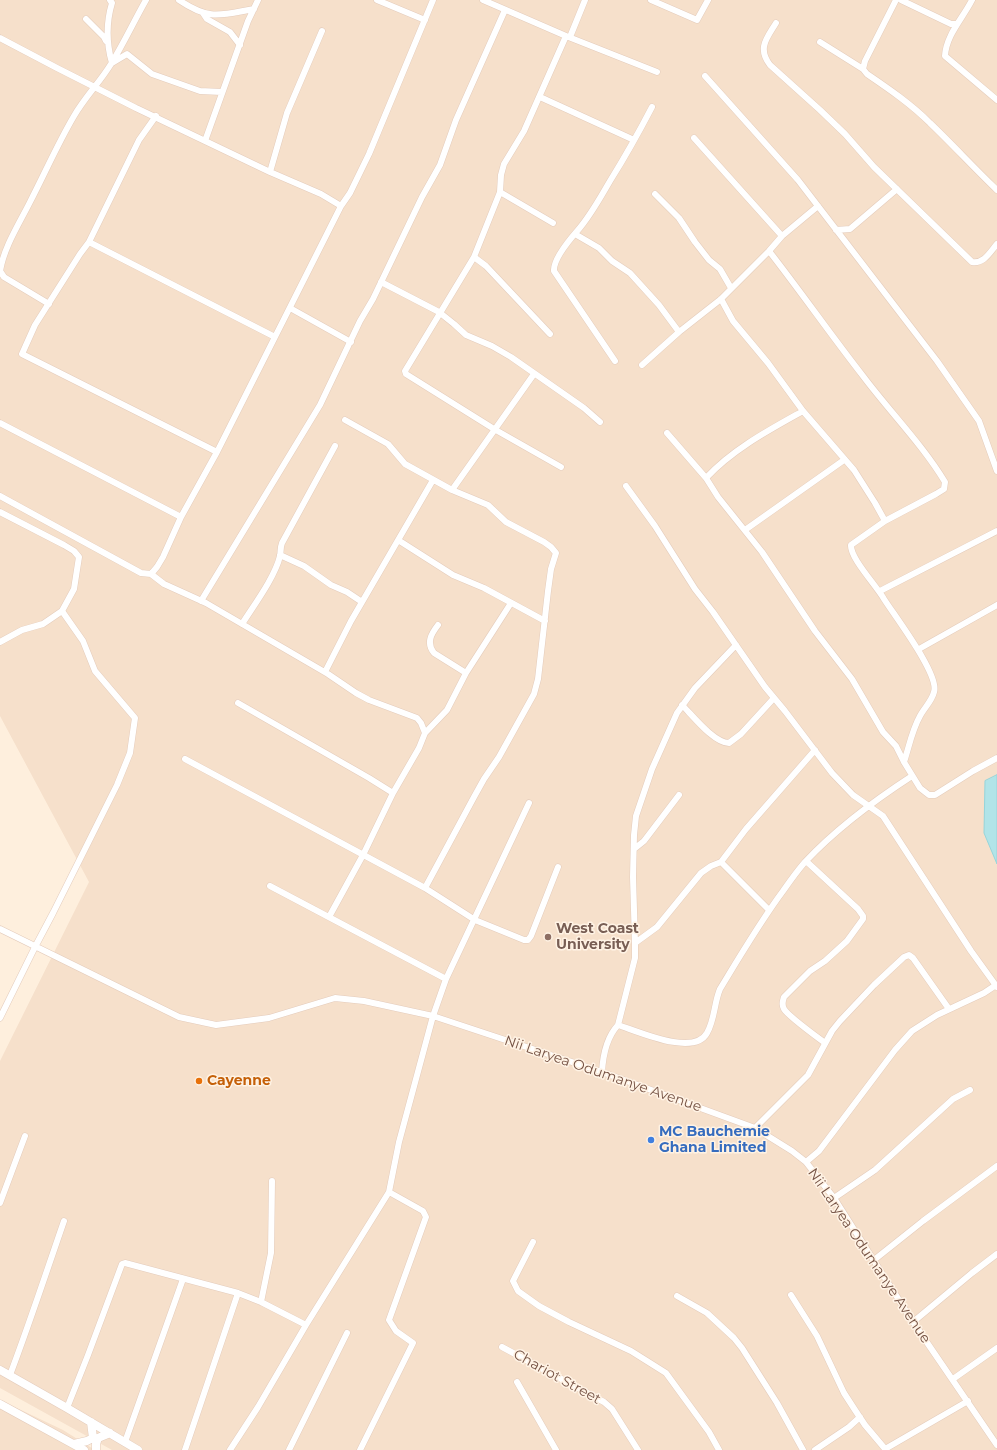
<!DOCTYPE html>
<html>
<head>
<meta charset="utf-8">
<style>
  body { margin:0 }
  canvas { display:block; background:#feefdd }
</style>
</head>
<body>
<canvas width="997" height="1450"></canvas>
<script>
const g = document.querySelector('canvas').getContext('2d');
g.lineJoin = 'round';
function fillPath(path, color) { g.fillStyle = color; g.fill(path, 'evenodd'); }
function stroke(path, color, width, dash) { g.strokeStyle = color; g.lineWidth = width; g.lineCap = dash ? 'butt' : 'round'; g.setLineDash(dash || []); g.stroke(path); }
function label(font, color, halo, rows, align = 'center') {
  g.font = font + ' Montserrat,sans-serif'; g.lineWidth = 3; g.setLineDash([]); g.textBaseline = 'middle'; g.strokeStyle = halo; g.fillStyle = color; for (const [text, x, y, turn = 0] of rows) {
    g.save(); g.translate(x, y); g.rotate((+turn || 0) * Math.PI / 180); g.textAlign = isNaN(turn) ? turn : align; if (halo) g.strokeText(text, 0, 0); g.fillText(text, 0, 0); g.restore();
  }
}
const residential = new Path2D(`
  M 0,0 L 997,0 L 997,1450 L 112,1450 L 0,1388 L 0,1061 L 89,882 L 0,716 Z
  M 0,1400 L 63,1430 L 95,1450 L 0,1450 Z`);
const water = new Path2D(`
  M 997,775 L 997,864 L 984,833 L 985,781 Z`);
const minor = new Path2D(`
  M 110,0 L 112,3 C 106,23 106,42 112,63 L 127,54 L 152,74 L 200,91 L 222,92
  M 179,0 C 210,21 220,15 254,9
  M 377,0 L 425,20
  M 483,0 L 566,36 L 657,72
  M 651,0 L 697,20 L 708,0
  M 901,0 L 951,24 L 956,24
  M 972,0 C 963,18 946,35 945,56 L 997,100
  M 203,13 L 207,19 L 230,32 L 240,45
  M 86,19 L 104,37 L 106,41
  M 776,23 C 767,38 757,48 770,65 L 820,110 L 845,134 L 874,167 L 972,262 C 984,264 990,252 997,244
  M 570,37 L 585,0
  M 0,38 L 57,68 L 136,108 L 270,172 L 321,194 L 341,206
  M 820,42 L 863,69 L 867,74 C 889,89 911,104 930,123 C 953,145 974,168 997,190
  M 863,69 L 865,61 L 896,0
  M 705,76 L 798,180 L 937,361 L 979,421 L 997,471
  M 540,97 L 634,140
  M 156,116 L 139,140 L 89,242 L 80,254 L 35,325 L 22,354 L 217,452
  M 694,138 L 782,236
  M 205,141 L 248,21 L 258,0
  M 270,172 L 287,113 L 322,31
  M 500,192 L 553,223
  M 655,194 L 679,218 L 695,242 L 709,260 L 720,269 L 731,288
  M 836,230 L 850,229 L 897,189
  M 575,234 L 599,248 L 612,261 L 630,273 L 659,305 L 679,332
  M 89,242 L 275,337
  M 769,251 C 801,292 831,335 863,376 C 890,412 922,444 945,482 L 944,489 L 936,494 L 885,521 L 851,545 C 850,558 876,585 884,599 C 894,615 940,675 934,692 C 932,701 924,708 920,716 C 912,730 909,747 904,762
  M 474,257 L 486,266 L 550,334
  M 381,282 L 439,312 L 454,324 L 466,335 L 492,346 L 511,357 L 584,408 L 600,422
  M 721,299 L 733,321 L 768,363 L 803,411 L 854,470 L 875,503 L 885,521
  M 49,304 L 4,277 L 0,271 C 4,247 19,224 30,202 C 45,173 58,143 74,116 C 85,97 100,82 111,64 C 124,43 134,21 146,0
  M 290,308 L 351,342
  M 615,361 L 554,271 C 553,259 571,238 578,230 C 591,215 600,198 610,181 C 625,157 639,132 652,107
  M 642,365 L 679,332 L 721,299 L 769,251 L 782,236 L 818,206
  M 345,420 L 388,444 L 405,464 L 452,490 L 488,505 L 506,522 L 544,542 L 551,547 L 556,553 L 551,569 L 548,591 L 538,679 L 534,694 L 499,757 L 484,779 L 474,797 L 425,888
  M 0,423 L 181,517
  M 667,433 L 706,478 L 718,497 L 762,552 L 815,631 L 852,679 L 883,732 L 896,746 L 904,762 L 920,788 L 929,795 L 935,795 L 973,771 L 997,758
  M 561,467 L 494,429 L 406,374 L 405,371 L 474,257 L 500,192 L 501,175 L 504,164 L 524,131 L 566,36
  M 706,478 C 733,449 769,430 803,411
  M 626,486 L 655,526 L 695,589 L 713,612 L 765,687 L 785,711 L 832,773 L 853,795 L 883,816 L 971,951 L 997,987
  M 452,490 L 534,374
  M 0,496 L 141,573 L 151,574 L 164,584 L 206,603 L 328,674 L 356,693 L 369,700 L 417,718 L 421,723 L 425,733
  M 0,512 L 64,545 L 74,551 L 79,557 L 74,589 L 62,611 L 43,624 L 22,630 L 0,642
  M 745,530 L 844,460
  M 398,540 L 453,575 L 484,588 L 545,621
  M 280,555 L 304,566 L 331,585 L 347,592 L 362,602
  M 151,574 L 157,567 L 163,557 L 181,517 L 217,452 L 341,206 L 350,193 L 369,154 L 433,0
  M 880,591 L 997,531
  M 201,601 L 320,405 L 360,321 L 373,299 L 422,197 L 440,165 L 456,120 L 505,10
  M 242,624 C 254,605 275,577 280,556 C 281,552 280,548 282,543 L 335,446
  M 438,625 C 431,634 426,643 434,653 L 466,673
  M 736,645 L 695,688 L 677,713 L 652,769 L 636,816 L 634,835 L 633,877 L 635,943 L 635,958 L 618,1025 C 637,1031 694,1057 707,1033 C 715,1019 714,1003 720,989 C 740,956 760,922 783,891 C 790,881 797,871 805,862 C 836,829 875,800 912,776
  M 919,649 L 997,605
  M 325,672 L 351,621 L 433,480
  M 238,703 L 369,778 L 393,793
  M 682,705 C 693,716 714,743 729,743 L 741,734 L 774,698
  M 185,759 L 425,888 L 475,920 L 524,940 L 528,940 L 531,936 L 558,867
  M 634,849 L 644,841 L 679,795
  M 806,861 L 858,909 L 863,916 L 863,919 L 847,941 L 825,961 L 810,971 L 784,997 C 783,1001 781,1004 784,1009 C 788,1016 817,1037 825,1043
  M 721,862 L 769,910
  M 329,917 L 363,855 L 393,793 L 419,748 L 425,733 L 447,710 L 466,673 L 511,603
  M 0,929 L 179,1017 L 216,1025 L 269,1018 L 335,998 L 364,1001 L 433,1016 L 602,1072 L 755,1128 L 792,1151 L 806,1162 L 834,1198 L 913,1322 L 997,1445
  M 635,943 L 657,927 L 701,873 L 711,866 L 721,862 L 746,829 L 815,750
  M 446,979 L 529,803
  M 0,1018 L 35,947 L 53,913 L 117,785 L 130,753 L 135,718 L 95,671 L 83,641 L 62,611
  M 602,1072 C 603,1055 606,1038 618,1025
  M 755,1128 L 808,1075 L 832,1031 L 840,1021 L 874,985 L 904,957 L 909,955 L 913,958 L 949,1009
  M 806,1162 L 819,1151 L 895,1050 L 912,1031 L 937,1015 L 984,993 L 996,985
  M 834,1198 L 875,1170 L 953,1099 L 970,1090
  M 0,1203 L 25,1136
  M 533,1242 L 513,1281 L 518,1291 L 539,1306 L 569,1322 L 631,1351 L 666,1373 L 709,1432 L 719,1450
  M 874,1260 L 923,1221 L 997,1166
  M 791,1295 L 817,1336 L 844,1393 L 855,1410 L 865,1425 L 886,1450
  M 677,1296 L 707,1313 L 734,1338 L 742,1348 L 777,1403 L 803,1450
  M 261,1302 L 271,1253 L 272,1181
  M 913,1322 L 972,1273 L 997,1254
  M 502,1347 L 604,1402 L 612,1409 L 638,1450
  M 10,1375 C 29,1325 46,1273 64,1221
  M 953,1379 L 997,1348
  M 517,1382 L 556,1450
  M 67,1408 L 88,1355 L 122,1264 L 125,1263 L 238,1293 L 261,1302 L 306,1325
  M 125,1442 L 183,1279
  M 885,1449 L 968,1401
  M 185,1450 L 238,1293
  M 230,1450 L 258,1407 L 306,1325 L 389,1192 L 399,1142 L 433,1016 L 446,979 L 270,886
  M 289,1450 L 347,1333
  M 360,1450 L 413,1343 L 396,1331 L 389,1320 L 426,1217 L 423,1211 L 389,1192
  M 815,1450 L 849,1427 L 860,1417`);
const tertiary = new Path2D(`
  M 0,1370 L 67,1408 L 138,1450
  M 0,1404 L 84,1450
  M 74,1444 L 87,1441 L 93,1438 L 91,1422
  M 96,1450 L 96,1444 L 98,1438 L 110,1433`);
const markers = [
  [548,937,4,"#8d6e63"],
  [199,1081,4,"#e8710a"],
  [651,1140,4,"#3f7fe0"]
];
const educationNames = [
  ["West Coast",556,929],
  ["University",556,945]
];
const streetNames = [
  ["Nii Laryea Odumanye Avenue",603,1074,19],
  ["Nii Laryea Odumanye Avenue",869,1256,56],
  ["Chariot Street",557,1377,29]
];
const foodNames = [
  ["Cayenne",207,1081]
];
const shopNames = [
  ["MC Bauchemie",659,1132],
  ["Ghana Limited",659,1148]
];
fillPath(residential, '#f6e0cb');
fillPath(water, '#b1e4e8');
stroke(water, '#96d5db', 1);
stroke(minor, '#e4ccbc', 7);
stroke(tertiary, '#e4ccbc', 9);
stroke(minor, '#fff', 6);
stroke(tertiary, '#fff', 8);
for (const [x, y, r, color] of markers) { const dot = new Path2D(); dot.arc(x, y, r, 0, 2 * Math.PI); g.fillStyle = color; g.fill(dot); stroke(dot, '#fff3e5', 1.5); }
label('bold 14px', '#785e54', '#fff3e5', educationNames, 'left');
label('14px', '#755244', '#fff3e5', streetNames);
label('bold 14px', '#c56008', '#fff3e5', foodNames, 'left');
label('bold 14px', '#366cbe', '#fff3e5', shopNames, 'left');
</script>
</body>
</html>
